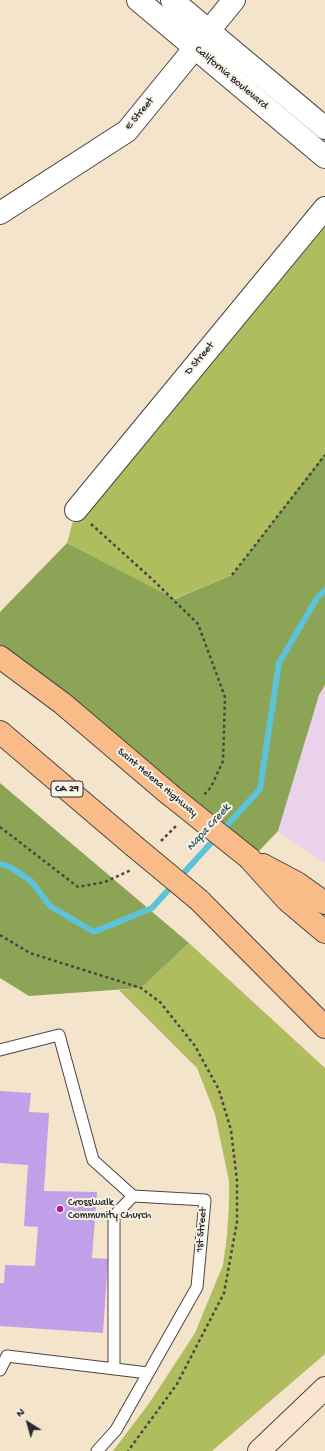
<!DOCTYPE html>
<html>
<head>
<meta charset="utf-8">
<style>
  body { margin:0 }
  #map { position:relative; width:325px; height:1451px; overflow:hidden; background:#f3e4cb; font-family:"Gochi Hand",sans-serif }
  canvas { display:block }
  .north { position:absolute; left:8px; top:1403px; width:40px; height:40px; -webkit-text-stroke:3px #f7f3e8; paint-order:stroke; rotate:323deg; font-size:11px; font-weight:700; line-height:16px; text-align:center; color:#2b2b2b }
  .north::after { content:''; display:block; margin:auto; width:14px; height:18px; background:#2b2b2b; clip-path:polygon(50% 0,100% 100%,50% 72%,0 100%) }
</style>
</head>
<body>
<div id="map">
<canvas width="325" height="1451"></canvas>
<div class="north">N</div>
</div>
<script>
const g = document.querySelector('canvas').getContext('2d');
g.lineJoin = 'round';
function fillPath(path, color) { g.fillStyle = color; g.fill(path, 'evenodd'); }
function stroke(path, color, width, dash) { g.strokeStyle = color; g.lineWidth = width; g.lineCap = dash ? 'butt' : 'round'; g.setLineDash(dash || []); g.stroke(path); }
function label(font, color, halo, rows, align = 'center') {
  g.font = font + ' "Gochi Hand",sans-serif'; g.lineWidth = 4; g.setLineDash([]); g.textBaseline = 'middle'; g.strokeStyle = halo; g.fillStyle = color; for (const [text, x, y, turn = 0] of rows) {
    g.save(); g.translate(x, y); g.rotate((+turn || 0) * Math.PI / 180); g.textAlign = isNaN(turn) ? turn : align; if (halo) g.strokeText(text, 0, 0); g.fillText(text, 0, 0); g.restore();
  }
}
const built = new Path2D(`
  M 325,685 L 325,863 L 278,831 L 319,695 Z`);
const green = new Path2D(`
  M 325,208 L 325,456 L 232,575 L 174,599 L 67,543 L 76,510 Z
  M 189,943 L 325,1068 L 325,1354 L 212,1451 L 113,1451 L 150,1402 L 195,1333 L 223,1265 L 227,1236 L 229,1203 L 229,1181 L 215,1114 L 197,1068 L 119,990 L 141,988 Z`);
const forest = new Path2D(`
  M 323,456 L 325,456 L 325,685 L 319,695 L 278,831 L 258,852 L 0,657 L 0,612 L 67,543 L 175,599 L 232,575 Z
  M 0,783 L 189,943 L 141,988 L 29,996 L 0,978 Z`);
const stream = new Path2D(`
  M 0,864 L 10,867 L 31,881 L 50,906 L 94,932 L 152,908 L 260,789 L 279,663 L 317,598 L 325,590`);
const building = new Path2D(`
  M 0,1091 L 31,1093 L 29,1112 L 49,1113 L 44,1191 L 97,1192 L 92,1258 L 108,1259 L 103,1333 L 0,1326 L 0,1283 L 4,1283 L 5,1265 L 35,1266 L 38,1227 L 24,1226 L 28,1165 L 0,1163 Z`);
const path = new Path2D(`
  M 91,524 L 153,580 L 198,624 L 225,697 L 223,761 L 211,787 L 203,796
  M 232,575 L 325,455
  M 0,827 L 78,887 L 105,882 L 131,870
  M 161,841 L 176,826
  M 0,935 L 30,953 L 141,988 L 160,1002 L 195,1046 L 219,1090 L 231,1130 L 237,1181 L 237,1222 L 224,1293 L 177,1384 L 128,1451`);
const service = new Path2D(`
  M 0,1050 L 59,1035 L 93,1160 L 133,1196 L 205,1200 L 197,1287 L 116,1430 L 97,1451
  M 114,1369 L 114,1216 L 133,1196
  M 0,1370 L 7,1356 L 148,1373`);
const minor = new Path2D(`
  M 0,213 L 127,131 L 234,0
  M 76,510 L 325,208`);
const tertiary = new Path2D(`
  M 138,0 L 325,157
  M 172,0 L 325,128`);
const secondary = new Path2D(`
  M 259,1451 L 325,1388`);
const motorway = new Path2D(`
  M 0,657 L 62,703 L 169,794
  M 0,732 L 134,846
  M 249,858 L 287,900 L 325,932
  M 263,865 L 297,883 L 325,903
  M 199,900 L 325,1027`);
const motorwayBridge = new Path2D(`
  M 169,794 L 249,858
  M 134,846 L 199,900`);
const markers = [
  [60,1209,4,"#b5179e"]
];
const shields = [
  [67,789,32]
];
const shieldNames = [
  ["CA 29",67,789]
];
const streetNames = [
  ["California Boulevard",231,78,40],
  ["E Street",140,114,-50],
  ["D Street",200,359,-50],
  ["Saint Helena Highway",157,783,40],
  ["1st Street",202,1230,-85]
];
const poiNames = [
  ["Crosswalk",68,1203],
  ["Community Church",68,1216]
];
const waterNames = [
  ["Napa Creek",209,828,-48]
];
fillPath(built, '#ead1ec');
fillPath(green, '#b0bd5f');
fillPath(forest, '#8ca456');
stroke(stream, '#5cc3d9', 6);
fillPath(building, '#c0a0e8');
stroke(service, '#494743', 13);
stroke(minor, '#494743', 24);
stroke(tertiary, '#494743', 24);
stroke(secondary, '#494743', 24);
stroke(motorway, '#494743', 24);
stroke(path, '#494743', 2.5, [3, 3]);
stroke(service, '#fff', 11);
stroke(minor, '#fff', 22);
stroke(tertiary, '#fff', 22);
stroke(secondary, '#fde4d0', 22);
stroke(motorway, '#f9bc89', 22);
stroke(motorwayBridge, '#494743', 24, []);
stroke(motorwayBridge, '#f9bc89', 22);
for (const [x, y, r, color] of markers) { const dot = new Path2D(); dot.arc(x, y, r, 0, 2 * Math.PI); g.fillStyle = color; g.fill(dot); stroke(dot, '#f7f3e8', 1.5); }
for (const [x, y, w] of shields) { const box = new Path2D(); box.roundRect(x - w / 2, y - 8, w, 16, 3); g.fillStyle = '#f7f3e8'; g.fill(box); stroke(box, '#2b2b2b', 1); }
label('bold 10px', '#2b2b2b', null, shieldNames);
label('11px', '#2b2b2b', '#f7f3e8', streetNames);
label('11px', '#2b2b2b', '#f7f3e8', poiNames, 'left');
label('italic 12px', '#3a595f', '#f7f3e8', waterNames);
</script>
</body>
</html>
